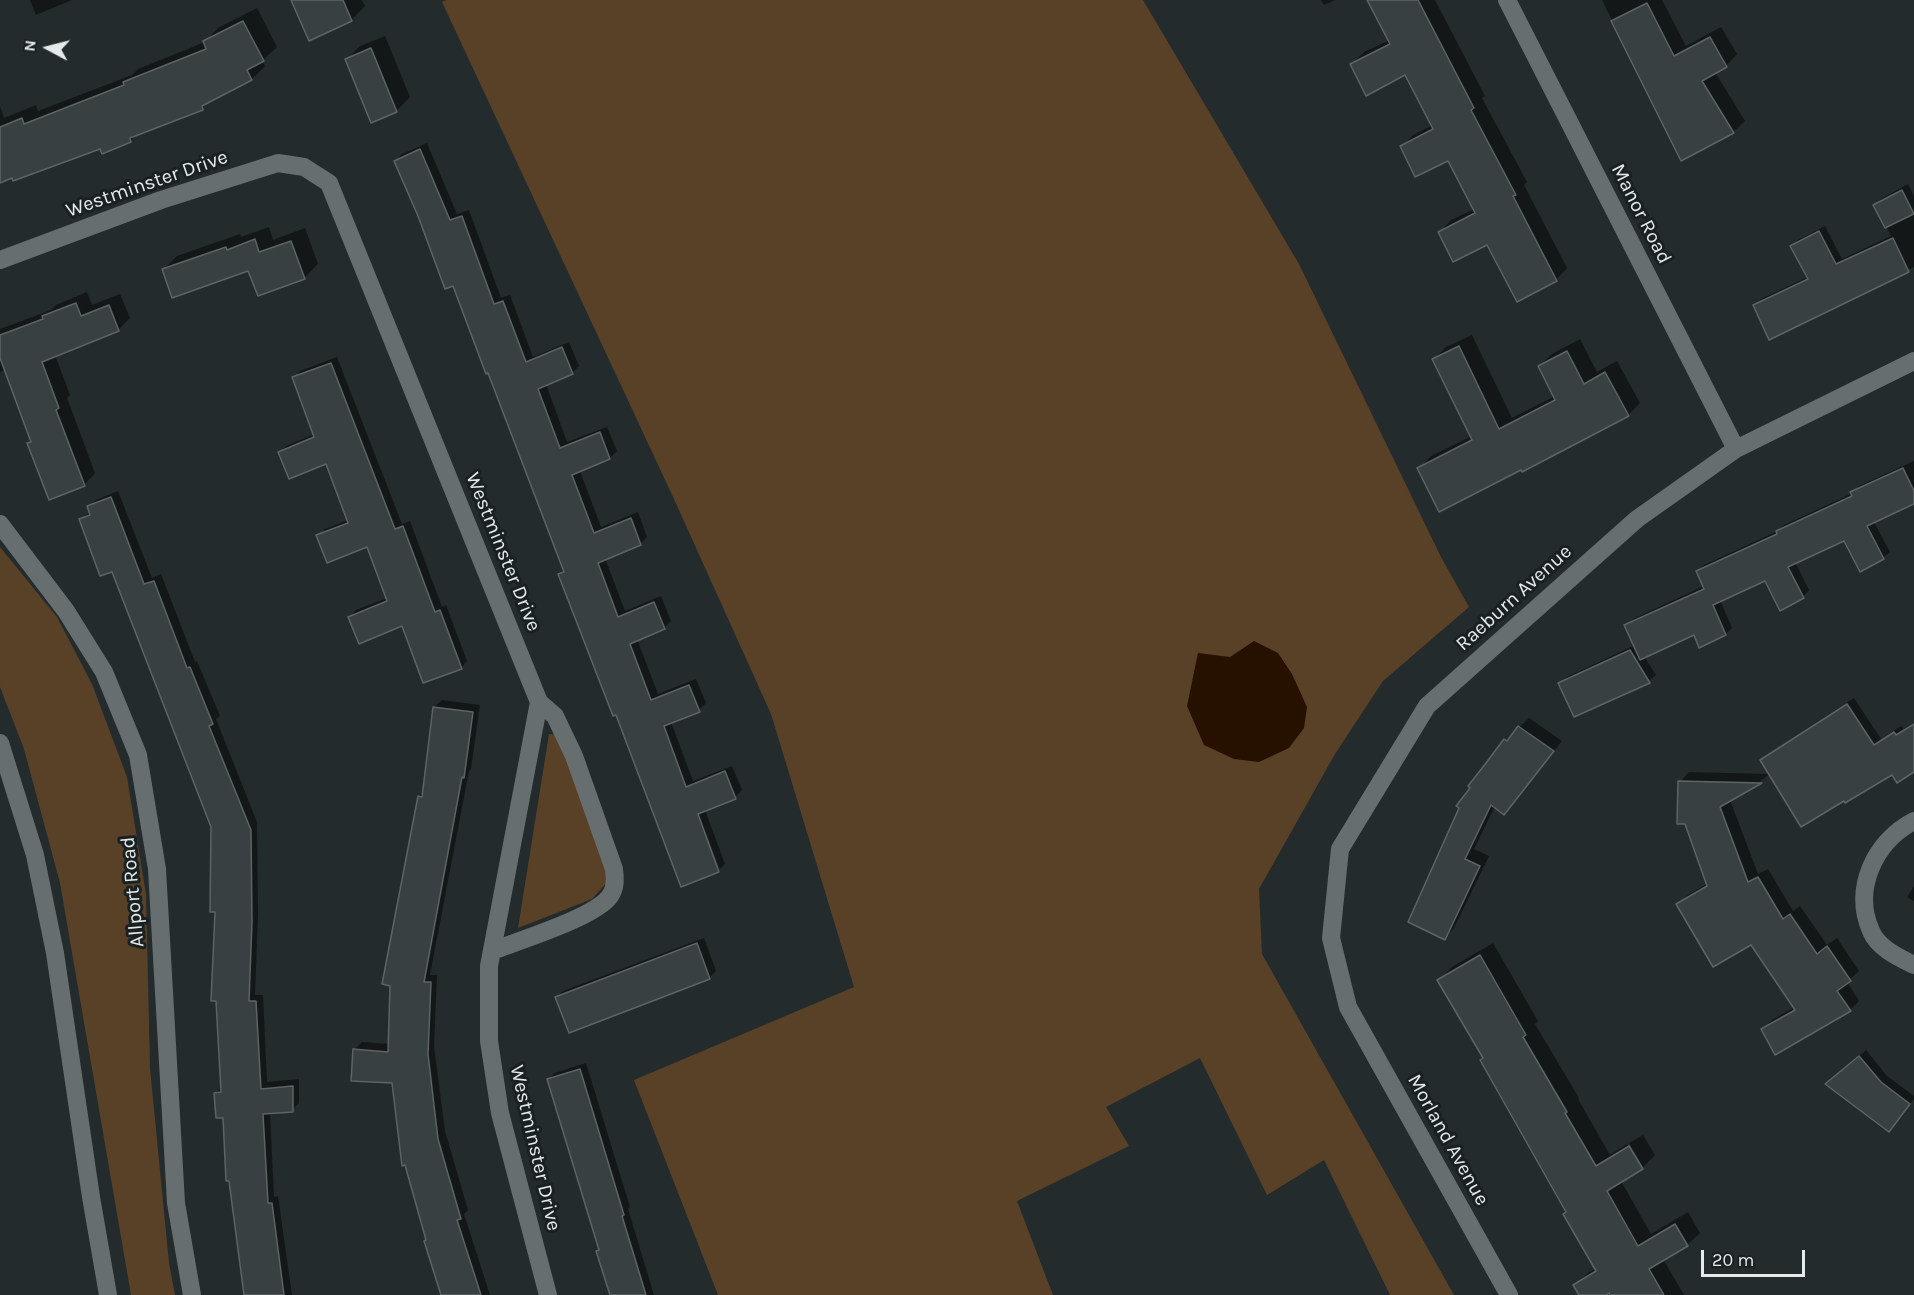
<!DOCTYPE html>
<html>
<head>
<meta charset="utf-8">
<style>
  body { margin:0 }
  #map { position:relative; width:1914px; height:1295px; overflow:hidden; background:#242b2d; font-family:Karla,sans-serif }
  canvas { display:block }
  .north { position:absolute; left:18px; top:18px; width:60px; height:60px; -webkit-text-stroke:4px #1a2123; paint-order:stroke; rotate:277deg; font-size:16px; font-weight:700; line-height:24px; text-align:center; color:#e5eaeb }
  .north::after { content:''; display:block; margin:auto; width:21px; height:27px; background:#e5eaeb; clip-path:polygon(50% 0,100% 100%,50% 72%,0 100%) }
  .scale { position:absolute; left:1701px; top:1250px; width:104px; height:27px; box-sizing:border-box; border:3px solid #e5eaeb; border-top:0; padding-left:8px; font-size:18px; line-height:21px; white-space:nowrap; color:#e5eaeb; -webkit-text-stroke:4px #1a2123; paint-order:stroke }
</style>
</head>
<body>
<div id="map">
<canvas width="1914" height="1295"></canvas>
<div class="north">N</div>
<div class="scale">20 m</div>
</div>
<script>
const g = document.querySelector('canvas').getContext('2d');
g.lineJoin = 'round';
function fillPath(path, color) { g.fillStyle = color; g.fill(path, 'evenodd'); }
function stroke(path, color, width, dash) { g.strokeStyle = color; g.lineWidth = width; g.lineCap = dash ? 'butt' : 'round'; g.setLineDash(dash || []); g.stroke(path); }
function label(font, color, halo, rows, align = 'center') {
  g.font = font + ' Karla,sans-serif'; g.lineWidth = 6; g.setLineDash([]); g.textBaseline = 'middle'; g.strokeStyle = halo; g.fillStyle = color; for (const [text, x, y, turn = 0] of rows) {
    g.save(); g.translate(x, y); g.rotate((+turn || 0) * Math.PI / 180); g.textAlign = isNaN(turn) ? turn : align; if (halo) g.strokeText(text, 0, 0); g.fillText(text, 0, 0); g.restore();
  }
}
const green = new Path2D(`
  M 447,0 L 1143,0 L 1299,264 L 1441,557 L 1469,607 L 1383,681 L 1335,754 L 1259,889 L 1262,954 L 1454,1295 L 1390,1295 L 1324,1160 L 1267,1195 L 1200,1058 L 1106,1107 L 1129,1146 L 1017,1201 L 1053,1295 L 718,1295 L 634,1080 L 854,987 L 771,714 L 674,499 L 442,2 Z
  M 0,547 L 57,617 L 92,684 L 127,777 L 146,894 L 150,1068 L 169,1263 L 175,1295 L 131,1295 L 60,883 L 24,749 L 0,687 Z
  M 549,734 L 562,735 L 612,877 L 592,899 L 518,928 Z`);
const water = new Path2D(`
  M 1254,641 L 1278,653 L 1292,674 L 1307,707 L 1304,728 L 1289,748 L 1259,762 L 1234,759 L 1204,745 L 1187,706 L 1198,653 L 1230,657 Z`);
const shadow = new Path2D(`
  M 30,0 L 72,0 L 36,15 Z
  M 293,0 L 362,0 L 365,6 L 351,20 Z
  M 1321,0 L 1335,0 L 1324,5 Z
  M 1369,0 L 1435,0 L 1485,96 L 1482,98 L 1527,182 L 1524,185 L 1567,268 L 1556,280 L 1488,243 L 1440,232 L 1451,220 L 1475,209 L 1448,159 L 1402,147 L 1413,135 L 1433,125 L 1406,73 L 1352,64 L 1364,52 L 1390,40 Z
  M 1602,0 L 1662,0 L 1686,46 L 1721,27 L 1737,54 L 1726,66 L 1715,72 L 1745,121 L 1733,132 L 1681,159 Z
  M 257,8 L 277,47 L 262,61 L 265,66 L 252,79 L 210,100 L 202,108 L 138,133 L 131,141 L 101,147 L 0,181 L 0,106 L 4,118 L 36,105 L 38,111 L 132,75 L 138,69 L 205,42 L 218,28 Z
  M 385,36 L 410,97 L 396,111 L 346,60 L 360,46 Z
  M 427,143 L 457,214 L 469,210 L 501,298 L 510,295 L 533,357 L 569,342 L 579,366 L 572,373 L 546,384 L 567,442 L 607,427 L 617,451 L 610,458 L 580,471 L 601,527 L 638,512 L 647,537 L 640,544 L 605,558 L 625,611 L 661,596 L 671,621 L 664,628 L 637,639 L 658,694 L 696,679 L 706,703 L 699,710 L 671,722 L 693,781 L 732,766 L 742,790 L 735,797 L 705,810 L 725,864 L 718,871 L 682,885 L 617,713 L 614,714 L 582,630 L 581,631 L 560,575 L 565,570 L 454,284 L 446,287 L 419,216 L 395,161 L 402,154 ZM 696,807 L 720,870 L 716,870 L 694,808 Z
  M 1908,184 L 1914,196 L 1914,267 L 1828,308 L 1755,306 L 1761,299 L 1808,277 L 1792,246 L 1798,240 L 1825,226 L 1842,259 L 1891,236 L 1875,205 L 1881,199 Z
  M 269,227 L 273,240 L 305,228 L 318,264 L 304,278 L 249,269 L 164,269 L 177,256 L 240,234 L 241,237 Z
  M 87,292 L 92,305 L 120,294 L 130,318 L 118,330 L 55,355 L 70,395 L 67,398 L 95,473 L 84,485 L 29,444 L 32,440 L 6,370 L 0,372 L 0,329 L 51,310 L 56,305 Z
  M 1472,335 L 1512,418 L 1555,396 L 1539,366 L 1552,354 L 1580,339 L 1597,372 L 1617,361 L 1640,403 L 1628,415 L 1419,469 L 1431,456 L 1472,436 L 1434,359 L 1446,347 Z
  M 337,357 L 402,524 L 410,521 L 442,607 L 446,605 L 467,661 L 461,668 L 403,624 L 350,617 L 356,610 L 387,598 L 368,545 L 318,536 L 325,529 L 348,520 L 327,462 L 280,452 L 286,446 L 315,434 L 294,378 L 300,371 Z
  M 1914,461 L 1914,503 L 1874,522 L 1890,552 L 1883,558 L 1845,539 L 1795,562 L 1809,590 L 1803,597 L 1766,579 L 1720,600 L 1732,628 L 1726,634 L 1694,633 L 1644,656 L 1656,675 L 1649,681 L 1575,715 L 1560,683 L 1567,677 L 1635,645 L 1626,626 L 1633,619 L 1704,586 L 1698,572 L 1704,565 L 1778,531 L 1784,525 L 1853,493 L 1859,486 Z
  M 118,491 L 152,578 L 161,574 L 195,662 L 197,661 L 220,716 L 216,719 L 257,822 L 258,914 L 255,995 L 263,995 L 267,1082 L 299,1079 L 299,1103 L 292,1110 L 270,1112 L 274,1197 L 278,1196 L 292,1295 L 246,1295 L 225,1116 L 215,1094 L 222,1087 L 212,827 L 113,570 L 80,520 L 90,512 L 89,507 L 96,500 Z
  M 1854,698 L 1881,739 L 1901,726 L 1903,729 L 1914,723 L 1914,767 L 1892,773 L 1762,761 L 1768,754 Z
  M 442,700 L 480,705 L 471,769 L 469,771 L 430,975 L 437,975 L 434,1046 L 445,1131 L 468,1210 L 464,1214 L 490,1295 L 443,1295 L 428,1239 L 394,1082 L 354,1050 L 362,1042 L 390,1044 L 419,796 L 424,792 L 434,707 Z
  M 1529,718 L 1562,741 L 1504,813 L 1495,806 L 1474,849 L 1489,856 L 1454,928 L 1444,938 L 1410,922 L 1506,740 Z
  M 1689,772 L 1769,774 L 1761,781 L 1730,800 L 1758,874 L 1768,869 L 1793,911 L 1800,906 L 1827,945 L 1837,938 L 1859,971 L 1847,982 L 1859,1001 L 1850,1010 L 1763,1029 L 1772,1020 L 1795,1007 L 1751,943 L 1678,904 L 1688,895 L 1708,883 L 1680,782 Z
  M 1914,886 L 1914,901 L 1907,897 Z
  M 704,938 L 716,971 L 709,978 L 557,997 L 563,991 Z
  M 1493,943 L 1538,1021 L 1535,1024 L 1579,1098 L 1578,1099 L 1610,1155 L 1627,1144 L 1640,1167 L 1643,1167 L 1629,1143 L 1643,1135 L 1655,1155 L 1642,1168 L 1621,1181 L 1651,1234 L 1688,1212 L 1700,1233 L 1687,1245 L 1663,1259 L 1684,1295 L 1609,1295 L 1607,1292 L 1603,1295 L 1580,1295 L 1575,1285 L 1588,1273 L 1596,1268 L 1484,1057 L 1439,980 L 1452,967 Z
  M 1866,1050 L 1887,1076 L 1914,1096 L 1914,1099 L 1889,1130 L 1834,1078 Z
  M 586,1063 L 630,1207 L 628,1209 L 654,1295 L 611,1295 L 601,1249 L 548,1079 L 555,1073 Z`);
const building = new Path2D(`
  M 291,0 L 343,0 L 352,21 L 309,41 Z
  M 1367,0 L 1418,0 L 1474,108 L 1471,110 L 1516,195 L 1513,196 L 1557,281 L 1517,302 L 1487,245 L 1453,262 L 1438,232 L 1475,213 L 1448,161 L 1415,177 L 1400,146 L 1433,129 L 1405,75 L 1366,96 L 1350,64 L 1390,44 Z
  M 1647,3 L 1674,56 L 1710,37 L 1727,67 L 1702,81 L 1734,133 L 1681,161 L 1611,21 Z
  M 243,21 L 264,61 L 247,70 L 252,80 L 202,106 L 203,110 L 130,138 L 131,142 L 102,154 L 100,149 L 13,181 L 12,178 L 0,183 L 0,127 L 22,118 L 24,124 L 124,85 L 123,82 L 206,49 L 203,41 Z
  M 371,48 L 397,112 L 371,123 L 345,59 Z
  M 420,149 L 450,220 L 462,216 L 494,304 L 503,301 L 526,362 L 562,347 L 573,374 L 538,389 L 560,448 L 600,432 L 610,459 L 572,475 L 594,533 L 631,518 L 641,545 L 598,563 L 618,617 L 654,602 L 665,629 L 630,644 L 651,700 L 689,685 L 700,712 L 664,726 L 686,787 L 725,771 L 736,799 L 698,814 L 719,872 L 681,887 L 616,715 L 613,716 L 558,574 L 564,572 L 488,373 L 486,374 L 453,286 L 445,289 L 418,216 L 394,161 Z
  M 1902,190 L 1914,214 L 1885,228 L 1873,205 Z
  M 1819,231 L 1836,264 L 1893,238 L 1909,272 L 1769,340 L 1753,305 L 1808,279 L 1790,246 Z
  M 255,239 L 259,252 L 291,241 L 305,279 L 258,296 L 248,271 L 172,298 L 162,269 L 226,247 L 227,250 Z
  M 76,303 L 81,316 L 109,305 L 119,331 L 42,362 L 59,408 L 56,410 L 85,486 L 49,500 L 27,443 L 31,442 L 0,358 L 0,335 L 43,319 L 42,316 Z
  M 1459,346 L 1499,429 L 1555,400 L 1538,366 L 1567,351 L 1584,384 L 1605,372 L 1629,416 L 1522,472 L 1521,470 L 1439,512 L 1417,468 L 1472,440 L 1432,359 Z
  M 331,363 L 395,529 L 403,526 L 435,612 L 440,610 L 462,669 L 423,683 L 402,626 L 359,644 L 348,617 L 387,601 L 367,547 L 327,563 L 316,535 L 348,523 L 326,464 L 289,479 L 278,452 L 314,437 L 292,377 Z
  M 1903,468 L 1914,491 L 1914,504 L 1867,526 L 1884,559 L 1860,572 L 1844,541 L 1788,567 L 1804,598 L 1780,611 L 1765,581 L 1713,605 L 1726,635 L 1699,648 L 1694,635 L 1640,660 L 1624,625 L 1704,589 L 1696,571 L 1777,534 L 1776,531 L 1852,496 L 1850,492 Z
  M 111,497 L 144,584 L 154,581 L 187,668 L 190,667 L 213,724 L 209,726 L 251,830 L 252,922 L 249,1001 L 256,1001 L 261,1089 L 293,1086 L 293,1112 L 263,1114 L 268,1203 L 272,1203 L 284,1295 L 244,1295 L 229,1181 L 226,1181 L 223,1118 L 216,1118 L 214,1093 L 221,1092 L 216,1001 L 211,1001 L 215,912 L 210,912 L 211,827 L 112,572 L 100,576 L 79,519 L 90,515 L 87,506 Z
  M 1630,650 L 1650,683 L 1574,717 L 1558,683 Z
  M 1847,704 L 1874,745 L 1894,732 L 1896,735 L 1914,724 L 1914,772 L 1897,783 L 1892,775 L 1845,803 L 1844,801 L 1801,827 L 1760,760 Z
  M 433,707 L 473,712 L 464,778 L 462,777 L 424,982 L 431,982 L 428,1054 L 438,1139 L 461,1219 L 457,1220 L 481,1295 L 441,1295 L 424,1241 L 426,1240 L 405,1165 L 402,1166 L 392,1083 L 351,1081 L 353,1049 L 388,1052 L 390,986 L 382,984 L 418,796 L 422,797 Z
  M 1518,726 L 1554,751 L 1504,815 L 1491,805 L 1465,859 L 1480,866 L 1445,940 L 1408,922 L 1459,808 L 1456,806 L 1470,788 L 1468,786 L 1486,763 L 1504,739 L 1507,741 Z
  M 1678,781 L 1762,783 L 1720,807 L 1748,882 L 1758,877 L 1783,919 L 1790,914 L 1817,954 L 1827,946 L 1851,981 L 1837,991 L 1851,1011 L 1775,1055 L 1761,1029 L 1795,1010 L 1751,945 L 1713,967 L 1676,904 L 1707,886 L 1685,824 L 1677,824 Z
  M 697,943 L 710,979 L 569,1033 L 555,997 Z
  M 1480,955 L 1526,1035 L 1523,1037 L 1567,1112 L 1565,1113 L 1596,1166 L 1629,1146 L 1643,1169 L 1607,1191 L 1638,1246 L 1675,1224 L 1688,1246 L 1649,1269 L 1664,1295 L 1610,1295 L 1609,1293 L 1606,1295 L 1579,1295 L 1573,1285 L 1596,1271 L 1563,1214 L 1566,1212 L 1480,1060 L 1483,1058 L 1437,980 Z
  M 1859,1056 L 1881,1082 L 1910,1104 L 1889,1132 L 1825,1084 Z
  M 580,1069 L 624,1215 L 622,1216 L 646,1295 L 610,1295 L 596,1251 L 599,1250 L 547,1079 Z`);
const minor = new Path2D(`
  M 1507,0 L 1736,449
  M 0,260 L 161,200 L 278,163 L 304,167 L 329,183 L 539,702 L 489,966 L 489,1041 L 500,1113 L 548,1295
  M 0,524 L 66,611 L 104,672 L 138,755 L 157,869 L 176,1203 L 192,1295
  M 0,743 L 35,855 L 55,953 L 91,1197 L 108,1295
  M 1914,821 C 1875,841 1852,889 1871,931 C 1878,948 1898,957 1914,965
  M 492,951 C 518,941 596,917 610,896 C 616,888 615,878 614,869 L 574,756 L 555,716 L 539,702
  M 1509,1295 L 1348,1007 L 1331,938 L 1340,849 L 1427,706 L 1637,519 L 1736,449 L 1914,361`);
const streetNames = [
  ["Westminster Drive",147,184,-19],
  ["Manor Road",1641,214,63],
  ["Westminster Drive",503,552,68],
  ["Raeburn Avenue",1514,598,-42],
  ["Allport Road",133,892,-95],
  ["Morland Avenue",1448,1140,61],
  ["Westminster Drive",535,1148,77]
];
fillPath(green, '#584127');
fillPath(water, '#261100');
fillPath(shadow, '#0007');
fillPath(building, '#384042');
stroke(building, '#5c6466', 1.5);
stroke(minor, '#666e70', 18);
label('20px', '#e5eaeb', '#1a2123', streetNames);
</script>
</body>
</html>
